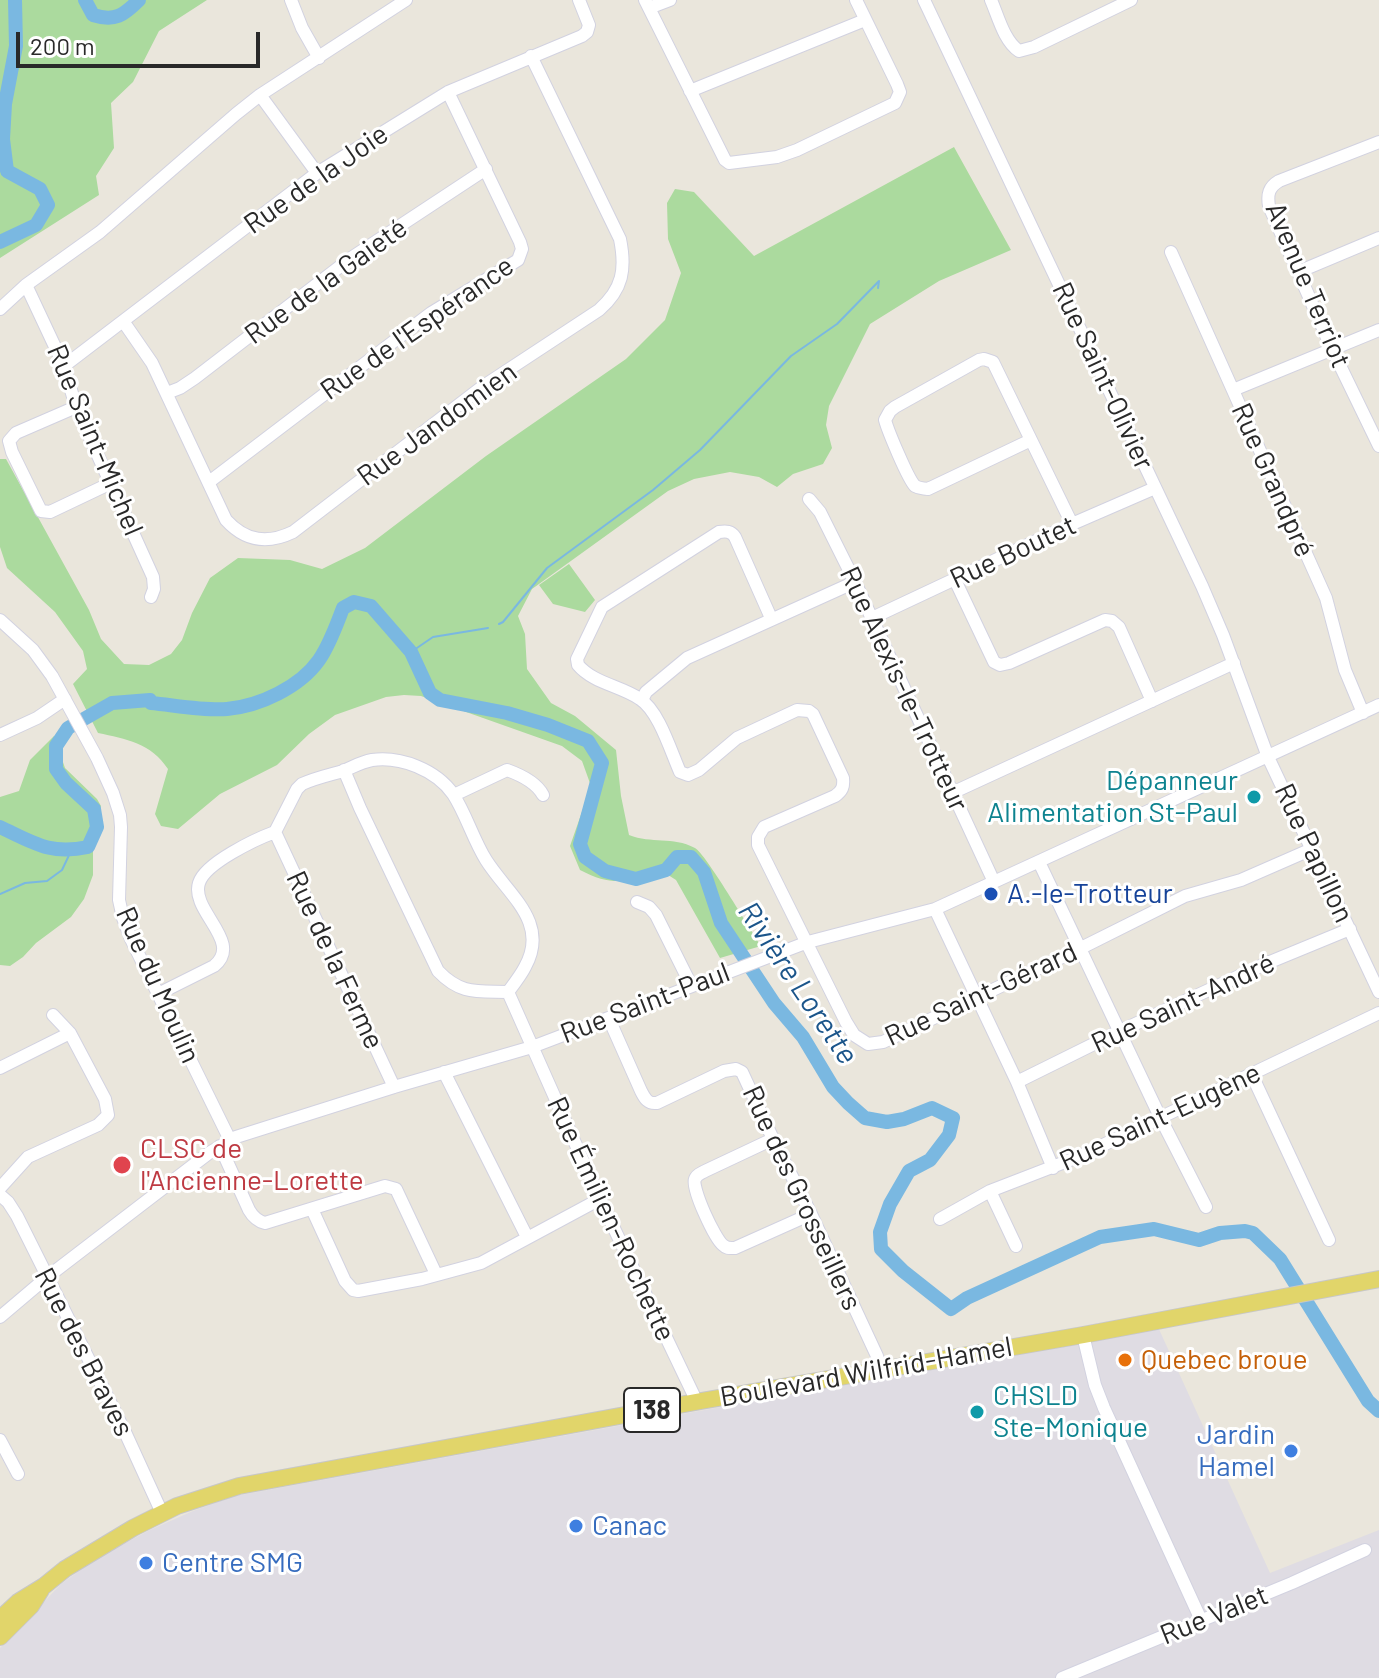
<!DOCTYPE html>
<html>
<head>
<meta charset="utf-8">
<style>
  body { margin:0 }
  #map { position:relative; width:1379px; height:1678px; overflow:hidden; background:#eae6dc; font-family:Barlow,sans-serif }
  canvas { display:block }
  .scale { position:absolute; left:16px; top:32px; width:244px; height:36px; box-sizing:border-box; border:4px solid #292929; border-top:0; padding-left:10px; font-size:24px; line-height:28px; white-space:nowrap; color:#292929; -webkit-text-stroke:6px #fff; paint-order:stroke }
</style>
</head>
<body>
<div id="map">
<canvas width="1379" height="1678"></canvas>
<div class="scale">200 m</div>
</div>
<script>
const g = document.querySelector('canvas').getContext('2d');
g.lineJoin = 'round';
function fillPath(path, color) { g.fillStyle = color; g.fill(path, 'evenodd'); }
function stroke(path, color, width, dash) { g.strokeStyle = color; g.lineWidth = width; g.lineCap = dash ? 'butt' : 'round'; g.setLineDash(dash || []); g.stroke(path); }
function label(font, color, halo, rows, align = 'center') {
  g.font = font + ' Barlow,sans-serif'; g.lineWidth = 6; g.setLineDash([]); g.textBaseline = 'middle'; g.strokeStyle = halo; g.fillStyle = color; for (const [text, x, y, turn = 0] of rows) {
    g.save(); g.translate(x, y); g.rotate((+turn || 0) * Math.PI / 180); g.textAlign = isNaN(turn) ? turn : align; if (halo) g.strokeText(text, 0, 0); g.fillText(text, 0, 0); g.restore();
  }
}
const industrial = new Path2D(`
  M 1158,1327 L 1270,1573 L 1379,1530 L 1379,1678 L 0,1678 L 0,1648 L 61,1584 L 97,1558 L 150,1530 L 193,1511 L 235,1496 Z`);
const green = new Path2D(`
  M 0,0 L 207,0 L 159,31 L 133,82 L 111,103 L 114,148 L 96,176 L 99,195 L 0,258 Z
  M 954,147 L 1011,250 L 939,281 L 870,324 L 829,406 L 826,425 L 832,448 L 823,464 L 793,474 L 777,487 L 759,477 L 730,472 L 694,479 L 668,491 L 532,589 L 518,616 L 525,634 L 527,669 L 551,703 L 575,716 L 616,750 L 621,796 L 629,835 C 652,844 672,836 695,848 C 705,853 751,931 761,946 L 720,958 L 676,880 L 665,873 C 629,879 616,889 580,870 L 570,846 L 591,786 L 582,761 L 562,746 L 421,696 L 404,695 L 386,697 L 335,715 L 309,734 L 277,765 L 220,794 L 178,829 L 161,826 L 155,814 L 168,769 C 151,743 126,739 98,733 L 73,684 L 87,669 L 83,651 L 55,612 L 7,568 L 0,547 L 0,459 L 6,459 L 89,610 L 101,639 L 124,664 L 149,665 L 171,654 L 182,640 L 192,613 L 210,578 L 238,558 L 290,560 L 322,569 L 365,548 L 486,456 L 626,359 L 665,320 L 681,273 L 668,239 L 667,203 L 675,189 L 694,192 L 754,256 Z
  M 569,564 L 595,600 L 585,612 L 553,604 L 539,585 Z
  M 54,736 L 65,768 L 97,799 L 101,806 L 93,843 L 93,875 L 84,899 L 71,917 L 36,943 L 23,957 L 10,966 L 0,965 L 0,797 L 19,791 L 30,760 Z`);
const stream = new Path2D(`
  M 499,624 L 503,622 L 547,568 L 653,490 L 700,450 L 791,356 L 837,324 L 879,281 L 878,288
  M 411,652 L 433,637 L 488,628
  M 0,894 L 25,883 L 47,881 L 62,870 L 71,851`);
const river = new Path2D(`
  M 85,0 L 93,15 C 115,22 124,15 139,0
  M 0,242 L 36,225 L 48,205 L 40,189 L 7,171 L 3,139 L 5,104 L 16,46 L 15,0
  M 0,827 C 34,843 50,855 88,847 L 97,827 L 94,809 L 66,783 L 56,769 L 56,746 L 68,728 L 112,703 L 150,700 L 151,703 C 173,705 206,711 227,709 C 260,706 300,687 319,660 C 330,644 336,626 343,608 L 354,602 L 371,606 L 411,652 L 430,693 L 440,700 L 507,713 L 548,725 L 588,741 L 602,763 L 580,844 L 585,857 L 605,871 L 636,879 L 666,870 L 677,857 L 691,857 L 704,872 L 721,923 L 774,1003 L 803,1037 L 833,1087 L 848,1103 L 865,1118 L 887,1122 L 904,1119 L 932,1108 L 953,1118 L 949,1135 L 930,1160 L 909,1171 L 890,1204 L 880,1232 L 881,1249 L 903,1271 L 951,1309 L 967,1298 L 1100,1237 L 1154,1229 L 1199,1240 L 1220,1233 L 1245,1231 L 1253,1233 L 1280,1259 L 1368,1401 L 1379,1411`);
const minor = new Path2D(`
  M 291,0 L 302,28 L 319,58
  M 645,0 L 725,160 L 729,163 L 777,157 L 797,150 L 895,103 L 900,92 L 897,84 L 856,0
  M 924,0 L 1202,586 L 1223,635 L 1268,757 L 1379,992
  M 991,0 C 998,16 1004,41 1019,51 L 1034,47 L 1131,0
  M 649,8 L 670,0
  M 690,91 L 865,20
  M 260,95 L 317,173
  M 1379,142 L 1279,181 C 1269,187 1267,194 1269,206 L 1332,349 L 1379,446
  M 1171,252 L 1326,598 L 1345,670 L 1363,713
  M 1298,272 L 1379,238
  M 26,285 L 64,366 L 76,407 L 153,577 L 154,589 L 151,597
  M 0,309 L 26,285 L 100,232 L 236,114 L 260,95 L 406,0
  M 123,321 L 152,363 L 226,520 C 246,542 268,544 293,532 L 482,387 L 599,310 C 623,289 626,269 620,239 L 531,56
  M 64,366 L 317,173 L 448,92 L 582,36 L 587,32 L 589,25 L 579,0
  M 1233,390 L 1379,330
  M 167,393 L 180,388 L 195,378 L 351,258 L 486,169
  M 76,407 L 16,433 L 9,441 L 12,452 L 39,507 L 41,511 L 50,512 L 111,483
  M 1031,440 L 928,489 C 923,488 920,489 915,486 C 908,479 888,431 885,420 L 890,411 L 895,407 L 979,360 L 984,359 L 993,362 L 1072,524
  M 209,482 L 431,313 L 518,260 L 522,249 L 520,242 L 448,92
  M 809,499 L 820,512 L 855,582 L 994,882
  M 955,580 L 994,662 L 1000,665 L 1009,663 L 1105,620 L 1112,621 L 1119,627 L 1152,701
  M 771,618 L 735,537 C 731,531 726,531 719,532 L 602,607 L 577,659 L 578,665 C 593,683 621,686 640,699 C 659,711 671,752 680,772 L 688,775 L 699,770 L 737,738 L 797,710 L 809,711 L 813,714 L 843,778 C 844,787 842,791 835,796 L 764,827 L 758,837 L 758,845 L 846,1022 L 854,1035 L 868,1044 L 883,1042 L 1081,948 L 1185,896 L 1241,880 L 1312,849
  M 872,618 L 1072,524 L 1155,488
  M 0,620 L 33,650 L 52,676 L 97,758 L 113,793 L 120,815 L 121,827 L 119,900 L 123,918 L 131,939 L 230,1140
  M 642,700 L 646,692 L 687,658 L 855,582
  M 0,735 L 37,718 L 65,699
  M 954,792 L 1234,663
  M 454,795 L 507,770 C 521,775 536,782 543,795
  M 275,832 L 394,1087
  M 1039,862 L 1161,1119 L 1206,1207
  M 637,902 L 649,907 L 656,915 L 691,985
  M 935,909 L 1017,1082 L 1053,1168
  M 508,992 L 600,1199 L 697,1402
  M 158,994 L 214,966 C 244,942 190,911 199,883 C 205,863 256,839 275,832 L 297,789 L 302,784 C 315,778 329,775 343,771 C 353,767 361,762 372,760 C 401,756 436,770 453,794 C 466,814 473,839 486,860 C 508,895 550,922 525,967 C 521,975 514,984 508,992 C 477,991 461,995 438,971 L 360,808 L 344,770
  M 609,1019 L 641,1091 C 645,1099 648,1104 657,1103 L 724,1071 L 736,1069 L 742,1072 L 773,1139 L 811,1214 L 877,1356 L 881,1369
  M 0,1068 L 70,1033
  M 444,1072 L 527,1237
  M 1251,1073 L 1329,1240
  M 1017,1082 L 1120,1031 L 1265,964 L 1350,929
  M 773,1139 L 705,1171 C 700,1174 697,1174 695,1179 C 691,1188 715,1239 723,1245 C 727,1249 730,1248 735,1248 L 811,1214
  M 220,1146 L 249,1210 C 253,1217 257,1221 265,1223 L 385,1186 L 396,1189 L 436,1274
  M 0,1188 L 28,1157 L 98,1125 L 108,1115 L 105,1099 L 70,1033 L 53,1015
  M 990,1191 L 1016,1246
  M 0,1195 L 8,1202 L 17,1216 L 125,1432 L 162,1513
  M 312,1209 L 345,1281 L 353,1290 L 358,1291 L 422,1279 L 481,1263 L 600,1199
  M 940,1219 L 990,1191 L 1078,1157 L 1379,1013
  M 0,1317 L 46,1278 L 209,1153 L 236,1137 L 394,1087 L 532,1047 L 808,942 L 935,909 L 1379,705
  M 1083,1335 L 1095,1385 L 1104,1408 L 1201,1620
  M 0,1440 L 18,1474
  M 1062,1678 L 1292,1583 L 1365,1550`);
const major = new Path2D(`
  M 0,1619 L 18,1602 L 44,1586 L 65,1569 L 133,1528 L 177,1506 L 239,1486 L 701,1401 L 1083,1335 L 1379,1279
  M 0,1637 L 31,1606 L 41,1590`);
const markers = [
  [1254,797,8,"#0f9aa8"],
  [991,894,8,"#1a4fb4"],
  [122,1165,10,"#e0444e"],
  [1125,1360,8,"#e8710a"],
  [977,1412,8,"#0f9aa8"],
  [1291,1451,8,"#3f7fe0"],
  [576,1526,8,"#3f7fe0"],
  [146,1563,8,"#3f7fe0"]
];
const shields = [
  [652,1410,56]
];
const shieldNames = [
  ["138",652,1410]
];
const streetNames = [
  ["Rue de la Joie",316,179,-35],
  ["Rue de la Gaieté",326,281,-36],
  ["Avenue Terriot",1308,285,67],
  ["Rue de l'Espérance",417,328,-35],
  ["Rue Saint-Olivier",1103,376,65],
  ["Rue Jandomien",437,424,-36],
  ["Rue Saint-Michel",95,440,67],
  ["Rue Grandpré",1273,480,66],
  ["Rue Boutet",1013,552,-25],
  ["Rue Alexis-le-Trotteur",904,689,65],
  ["Rue Papillon",1314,853,65],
  ["Rue de la Ferme",335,960,65],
  ["Rue du Moulin",158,985,66],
  ["Rue Saint-Gérard",981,994,-25],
  ["Rue Saint-Paul",645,1003,-21],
  ["Rue Saint-André",1183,1003,-25],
  ["Rue Saint-Eugène",1160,1117,-25],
  ["Rue des Grosseillers",802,1198,65],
  ["Rue Émilien-Rochette",611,1219,65],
  ["Rue des Braves",84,1352,63],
  ["Boulevard Wilfrid-Hamel",866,1372,-10],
  ["Rue Valet",1214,1615,-22]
];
const cultureNames = [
  ["Dépanneur",1238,781],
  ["Alimentation St-Paul",1238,813],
  ["CHSLD",993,1396,"left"],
  ["Ste-Monique",993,1428,"left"]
];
const transitNames = [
  ["A.-le-Trotteur",1007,894]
];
const healthNames = [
  ["CLSC de",140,1149],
  ["l'Ancienne-Lorette",140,1181]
];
const foodNames = [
  ["Quebec broue",1141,1360]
];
const shopNames = [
  ["Jardin",1275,1435,"right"],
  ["Hamel",1275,1467,"right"],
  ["Canac",592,1526],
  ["Centre SMG",162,1563]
];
const waterNames = [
  ["Rivière Lorette",798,983,56]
];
fillPath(industrial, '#dfdce3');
fillPath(green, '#abda9e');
stroke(stream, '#7ab8e1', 2);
stroke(river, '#7ab8e1', 14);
stroke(minor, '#d2d2e0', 14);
stroke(major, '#c7c7c7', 18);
stroke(minor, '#fff', 12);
stroke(major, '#e1d56a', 16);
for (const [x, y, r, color] of markers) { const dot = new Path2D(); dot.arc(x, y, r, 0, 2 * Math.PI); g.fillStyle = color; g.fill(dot); stroke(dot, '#fff', 3); }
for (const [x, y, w] of shields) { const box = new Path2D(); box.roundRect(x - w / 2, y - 22, w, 44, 6); g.fillStyle = '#fff'; g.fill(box); stroke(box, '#292929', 2); }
label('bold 26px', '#292929', null, shieldNames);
label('28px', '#292929', '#fff', streetNames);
label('28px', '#0d838f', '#fff', cultureNames, 'right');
label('28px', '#164399', '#fff', transitNames, 'left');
label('28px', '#be3a42', '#fff', healthNames, 'left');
label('28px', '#c56008', '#fff', foodNames, 'left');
label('28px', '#366cbe', '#fff', shopNames, 'left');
label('italic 30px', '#1b558a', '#fff', waterNames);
</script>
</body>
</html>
